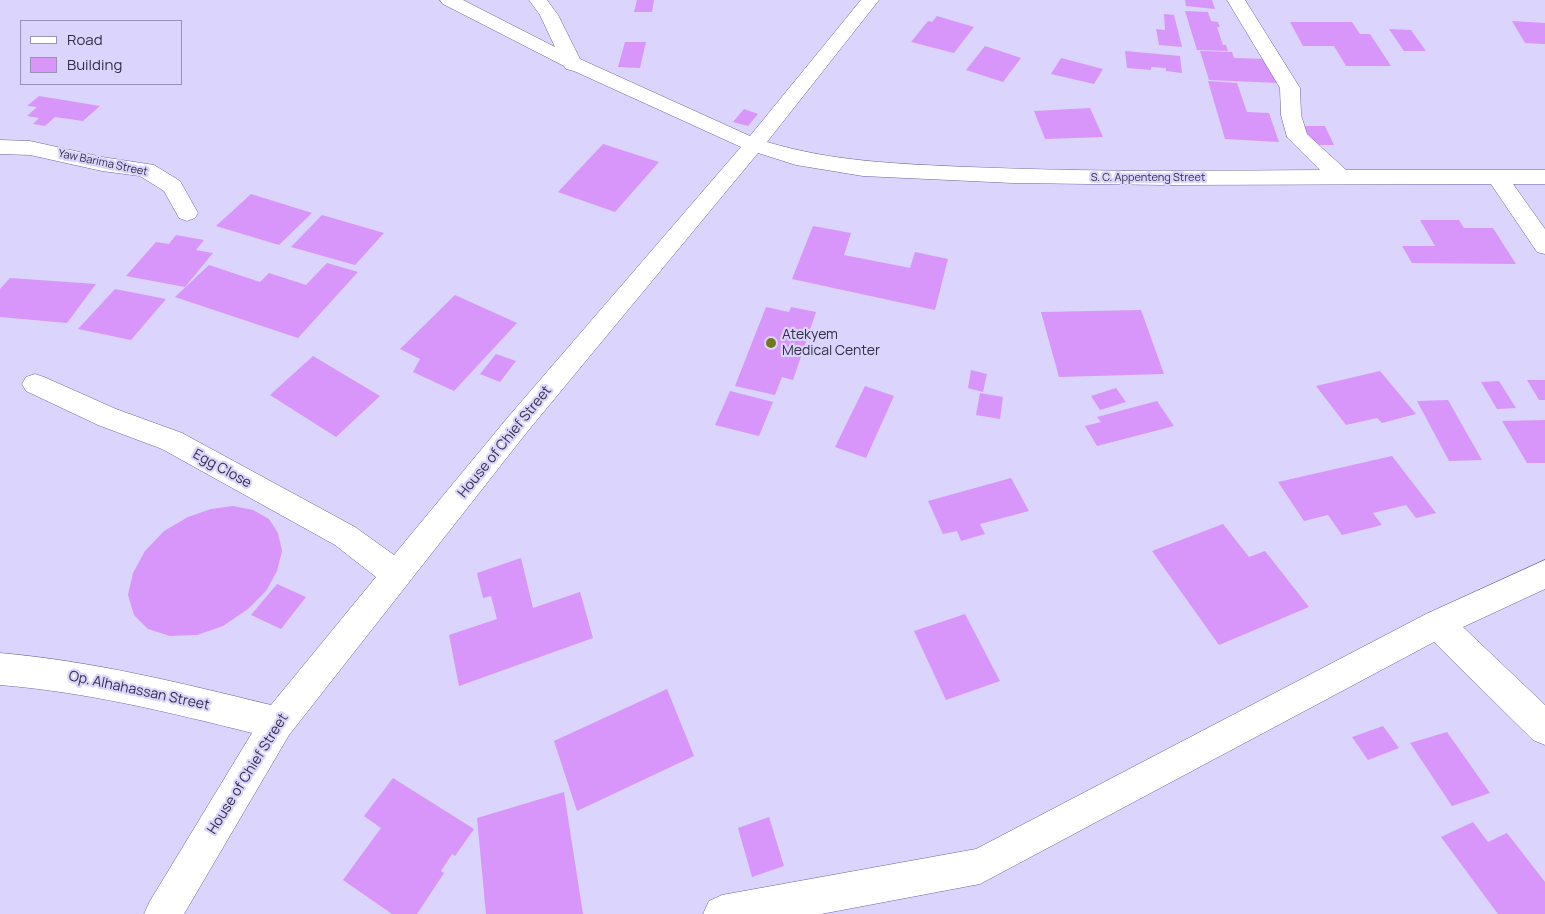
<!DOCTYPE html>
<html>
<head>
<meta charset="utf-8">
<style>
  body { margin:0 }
  #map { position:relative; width:1545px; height:914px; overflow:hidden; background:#dbd4fc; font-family:Manrope,sans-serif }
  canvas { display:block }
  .legend { position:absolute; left:20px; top:20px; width:162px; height:65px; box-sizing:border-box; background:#dbd4fc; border:1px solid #9892b4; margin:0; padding:6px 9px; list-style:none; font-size:15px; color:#342e48 }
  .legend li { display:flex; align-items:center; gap:10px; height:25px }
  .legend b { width:25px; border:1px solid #9892b4 }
</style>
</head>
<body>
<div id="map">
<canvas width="1545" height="914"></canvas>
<ul class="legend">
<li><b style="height:6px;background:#fff"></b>Road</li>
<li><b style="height:14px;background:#d896fa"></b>Building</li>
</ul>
</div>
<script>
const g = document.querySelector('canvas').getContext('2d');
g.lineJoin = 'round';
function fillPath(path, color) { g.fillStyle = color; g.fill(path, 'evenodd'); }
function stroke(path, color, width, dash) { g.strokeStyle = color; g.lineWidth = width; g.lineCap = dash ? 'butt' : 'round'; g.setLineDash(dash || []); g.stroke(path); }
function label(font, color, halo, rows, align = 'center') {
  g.font = font + ' Manrope,sans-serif'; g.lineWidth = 4.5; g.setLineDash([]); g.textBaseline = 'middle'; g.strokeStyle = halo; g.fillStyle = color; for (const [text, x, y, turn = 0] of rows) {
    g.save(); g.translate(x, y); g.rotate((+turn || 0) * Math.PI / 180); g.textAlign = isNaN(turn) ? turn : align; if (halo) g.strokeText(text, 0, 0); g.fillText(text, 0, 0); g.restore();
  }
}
const building = new Path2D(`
  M 637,0 L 654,0 L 652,12 L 634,12 Z
  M 1185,0 L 1212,0 L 1215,9 L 1186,6 Z
  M 1185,11 L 1208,12 L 1211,21 L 1218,22 L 1220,27 L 1217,27 L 1223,45 L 1226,45 L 1228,51 L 1197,50 Z
  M 1164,14 L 1174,15 L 1182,47 L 1159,45 L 1156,29 L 1165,30 Z
  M 937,16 L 974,27 L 954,53 L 911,42 L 928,21 L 932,22 Z
  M 1512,21 L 1545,23 L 1545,44 L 1525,43 Z
  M 1290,22 L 1352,22 L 1360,34 L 1370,34 L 1391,66 L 1346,66 L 1334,46 L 1303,46 Z
  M 1389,29 L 1411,30 L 1426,51 L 1404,51 Z
  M 625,42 L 646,42 L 640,68 L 618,67 Z
  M 985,46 L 1021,58 L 1003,82 L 966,70 Z
  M 1125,51 L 1180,56 L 1182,73 L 1166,71 L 1166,68 L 1151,67 L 1151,70 L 1127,68 Z
  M 1200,51 L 1232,52 L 1234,58 L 1269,59 L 1279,83 L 1209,80 Z
  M 1061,58 L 1103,69 L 1094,84 L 1051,74 Z
  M 1208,81 L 1237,83 L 1247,112 L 1269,113 L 1279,142 L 1225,139 Z
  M 39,96 L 100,106 L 83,121 L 55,117 L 45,126 L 33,124 L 39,118 L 27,116 L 37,107 L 27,106 Z
  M 1090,108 L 1103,137 L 1045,139 L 1034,111 Z
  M 744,109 L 758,114 L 748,126 L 733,122 Z
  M 1301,126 L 1325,126 L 1334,145 L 1310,145 Z
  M 603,144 L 659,162 L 615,212 L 558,192 Z
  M 251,194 L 312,213 L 279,245 L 216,226 Z
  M 322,215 L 384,233 L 355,265 L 291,247 Z
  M 1420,220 L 1459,220 L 1464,228 L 1493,228 L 1516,264 L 1412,263 L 1402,246 L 1435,246 Z
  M 813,226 L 851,233 L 844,255 L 910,268 L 915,252 L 948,259 L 935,310 L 792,279 Z
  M 176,235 L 204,240 L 196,250 L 213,253 L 185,287 L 126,276 L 156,242 L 169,244 Z
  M 327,263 L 358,272 L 298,338 L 175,297 L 209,265 L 260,282 L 269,273 L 306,285 Z
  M 10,278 L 96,284 L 67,323 L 0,317 L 0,289 Z
  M 115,289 L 166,299 L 131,340 L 78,329 Z
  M 455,295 L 517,323 L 454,391 L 413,372 L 420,359 L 400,349 Z
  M 766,307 L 789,312 L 791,307 L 816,312 L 793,380 L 782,377 L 775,395 L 735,386 Z
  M 1141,310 L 1164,374 L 1059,377 L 1041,312 Z
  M 496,354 L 516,361 L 500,382 L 480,374 Z
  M 313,356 L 380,396 L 336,437 L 270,395 Z
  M 971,370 L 987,374 L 983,392 L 968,388 Z
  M 1380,371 L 1416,414 L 1382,423 L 1377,418 L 1346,425 L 1316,386 Z
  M 1527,380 L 1545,380 L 1545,400 L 1539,400 Z
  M 1499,381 L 1516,408 L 1497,409 L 1481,382 Z
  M 865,386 L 894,396 L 866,458 L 835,447 Z
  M 1116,388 L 1126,402 L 1100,410 L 1091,396 Z
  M 730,391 L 773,402 L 759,436 L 715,425 Z
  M 980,393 L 1003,397 L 1000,419 L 976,415 Z
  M 1448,400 L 1482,460 L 1449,461 L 1417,401 Z
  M 1157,401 L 1174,426 L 1097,446 L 1085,426 L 1101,422 L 1097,417 Z
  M 1545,420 L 1545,463 L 1527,463 L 1502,421 Z
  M 1392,456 L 1436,513 L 1416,518 L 1406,505 L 1373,513 L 1382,525 L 1342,535 L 1328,515 L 1304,521 L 1278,482 Z
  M 1011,478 L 1029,511 L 980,524 L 985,534 L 961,541 L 957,531 L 943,534 L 928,501 Z
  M 233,506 L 253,510 L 269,519 L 278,533 L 282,551 L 277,571 L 266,591 L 248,609 L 223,626 L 197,635 L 170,636 L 148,629 L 134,615 L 128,595 L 133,573 L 145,551 L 164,531 L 188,517 L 211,509 Z
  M 1223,524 L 1249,557 L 1265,551 L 1309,607 L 1219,645 L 1152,551 Z
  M 521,558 L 533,608 L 580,592 L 593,638 L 459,686 L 449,635 L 497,619 L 491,596 L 483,598 L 477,573 Z
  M 277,584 L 306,597 L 281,629 L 251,615 Z
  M 965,614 L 1000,681 L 946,700 L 914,631 Z
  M 667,689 L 694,756 L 577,811 L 554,741 Z
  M 1383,726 L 1399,748 L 1368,760 L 1352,737 Z
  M 1447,732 L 1490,793 L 1452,806 L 1410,743 Z
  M 393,778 L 474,829 L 455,856 L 452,854 L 441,871 L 444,873 L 417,914 L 392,914 L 343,880 L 381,828 L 364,816 Z
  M 564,792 L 583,914 L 486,914 L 477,818 Z
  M 769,817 L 784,866 L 752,877 L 738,828 Z
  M 1473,822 L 1488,842 L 1507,833 L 1545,882 L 1545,914 L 1498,914 L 1441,837 Z`);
const minor = new Path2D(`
  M 440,0 L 463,0 L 555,47 L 540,15 L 529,0 L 547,0 L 558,15 L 580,59 L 750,136 L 861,0 L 879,0 L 767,142 C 834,162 900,164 969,167 C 1086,172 1203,171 1320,170 L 1287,137 L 1281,115 L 1280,88 L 1227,0 L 1245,0 L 1300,88 L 1301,115 L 1307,134 L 1346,170 L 1545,170 L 1545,184 L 1513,184 L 1545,229 L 1545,254 L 1537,252 L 1491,184 L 1168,185 L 1013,183 L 863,176 L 796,165 L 758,153 L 527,432 L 289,735 L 184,914 L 144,914 L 150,901 L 252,733 C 168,712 86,692 0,685 L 0,653 C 92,661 181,683 271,705 L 376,577 L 335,545 L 162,449 L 98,425 L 26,391 L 22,384 L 26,377 L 35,374 L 44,377 L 116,409 L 182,433 L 355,527 L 394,555 L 509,416 L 741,147 L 574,71 L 566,69 L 564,66 L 443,4 Z
  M 0,140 L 30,141 L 102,157 L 154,165 L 180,181 L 198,213 L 195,218 L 187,221 L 179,218 L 164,191 L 140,176 L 102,171 L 30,155 L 0,154 Z
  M 1545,560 L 1545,589 L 1463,627 L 1545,705 L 1545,745 L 1533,740 L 1434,642 L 980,884 L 821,914 L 703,914 L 709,901 L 722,895 L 976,849 L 1426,614 Z`);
const markers = [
  [771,343,6,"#727821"]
];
const farStreetnames = [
  ["Yaw Barima Street",103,163,12],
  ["S. C. Appenteng Street",1148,178]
];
const poiNames = [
  ["Atekyem",782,335],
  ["Medical Center",782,351]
];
const streetNames = [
  ["House of Chief Street",505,442,-51],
  ["Egg Close",222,469,29],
  ["Op. Alhahassan Street",139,691,12],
  ["House of Chief Street",248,774,-58]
];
fillPath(building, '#d896fa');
stroke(minor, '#70629e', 1);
fillPath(minor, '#fff');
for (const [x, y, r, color] of markers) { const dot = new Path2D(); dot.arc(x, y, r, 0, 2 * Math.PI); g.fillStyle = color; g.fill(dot); stroke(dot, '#dbd4fc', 2); }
label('11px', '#342e48', '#dbd4fc', farStreetnames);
label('14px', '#342e48', '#dbd4fc', poiNames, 'left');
label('14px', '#342e48', '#dbd4fc', streetNames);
</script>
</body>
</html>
